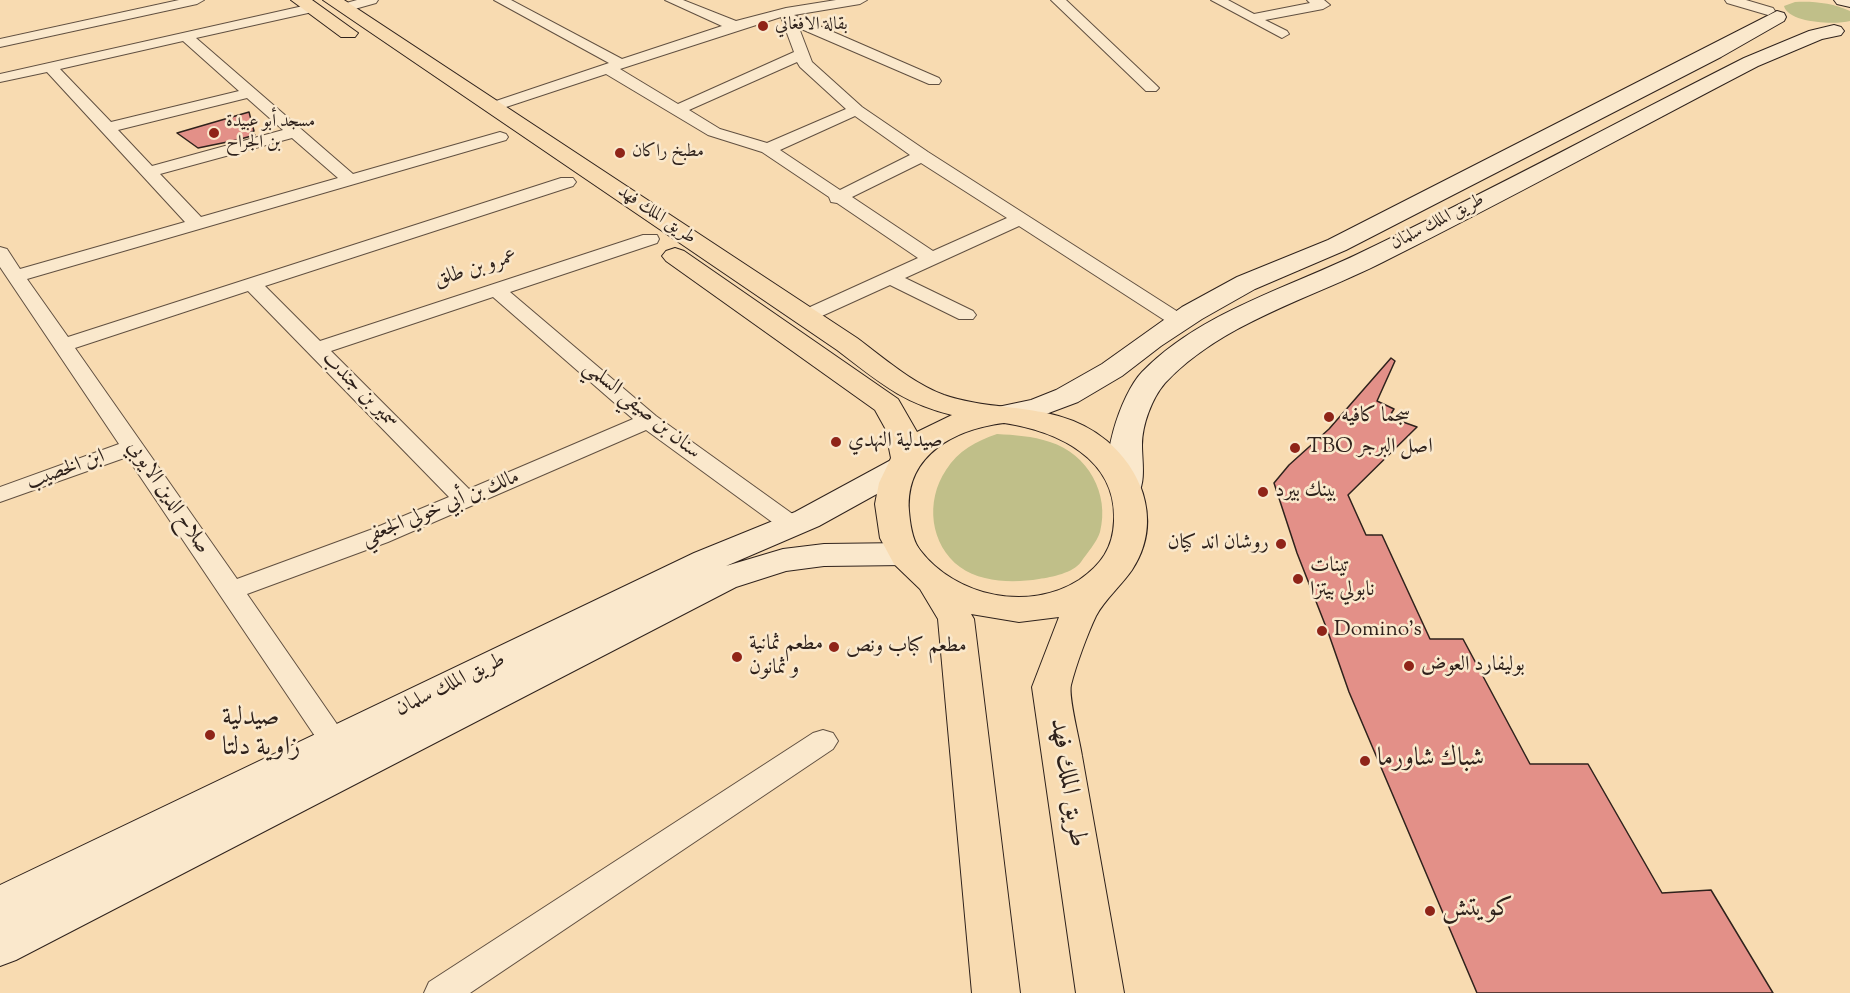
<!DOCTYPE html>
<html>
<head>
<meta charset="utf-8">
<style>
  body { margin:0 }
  canvas { display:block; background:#f8dbb1 }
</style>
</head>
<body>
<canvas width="1850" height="993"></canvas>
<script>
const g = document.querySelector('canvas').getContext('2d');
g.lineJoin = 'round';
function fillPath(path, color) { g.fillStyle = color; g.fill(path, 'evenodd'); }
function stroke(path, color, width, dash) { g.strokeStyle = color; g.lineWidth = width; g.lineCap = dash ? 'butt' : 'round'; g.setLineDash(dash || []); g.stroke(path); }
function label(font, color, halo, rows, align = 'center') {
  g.font = font + ' "Sorts Mill Goudy",Amiri,serif'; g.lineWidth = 5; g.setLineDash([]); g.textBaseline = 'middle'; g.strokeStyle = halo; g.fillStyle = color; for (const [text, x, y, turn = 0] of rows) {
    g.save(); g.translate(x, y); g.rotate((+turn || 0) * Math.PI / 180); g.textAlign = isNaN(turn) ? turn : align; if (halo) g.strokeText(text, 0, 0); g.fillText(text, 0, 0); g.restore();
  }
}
const green = new Path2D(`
  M 1795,2 C 1813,1 1833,3 1850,11 L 1850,21 C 1835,25 1788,23 1784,6 Z
  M 997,434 C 1015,435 1032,436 1050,442 C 1088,454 1110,494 1100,532 C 1097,542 1087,553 1081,562 C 1073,573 1052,577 1039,579 C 1015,583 982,583 960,567 C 930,545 925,501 946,470 C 958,451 976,441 997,434 Z`);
const building = new Path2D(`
  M 249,112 L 254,131 L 251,132 L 255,135 L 237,140 L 198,148 L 177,133 Z
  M 1391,358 L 1395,361 L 1377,401 L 1394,409 L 1389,417 L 1417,427 L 1348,495 L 1366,535 L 1382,535 L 1430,639 L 1463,639 L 1530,764 L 1588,764 L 1662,893 L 1711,890 L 1773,993 L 1477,993 L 1349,692 L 1328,632 L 1297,553 L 1274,483 L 1289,465 L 1329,429 Z`);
const street = new Path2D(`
  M 179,0 L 204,0 L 197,4 L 0,47 L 0,39 Z
  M 357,0 L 378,0 L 376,3 L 344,12 L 337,8 L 339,5 Z
  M 494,0 L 511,0 L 622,59 L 722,26 L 665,0 L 683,0 L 736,21 L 786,8 L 836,0 L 867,0 L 860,4 L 794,15 L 939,78 L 941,81 L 939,84 L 929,84 L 799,28 L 812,62 L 862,107 L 928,152 L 1186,317 L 1189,321 L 1186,325 L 1172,325 L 1019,226 L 905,278 L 973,311 L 976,315 L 973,319 L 959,319 L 890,285 L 813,320 L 799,320 L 796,316 L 799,312 L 918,258 L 837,203 L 831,202 L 829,197 L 762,152 L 708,135 L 606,74 L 497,110 L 487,110 L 484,107 L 487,104 L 609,63 ZM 781,17 L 794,52 L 678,104 L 620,69 ZM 797,62 L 800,67 L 846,109 L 767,143 L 720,129 L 689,110 ZM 855,116 L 910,155 L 840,190 L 780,150 ZM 921,163 L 1007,218 L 933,251 L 852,197 Z
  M 1051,0 L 1066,0 L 1156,85 L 1159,88 L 1156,91 L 1146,91 Z
  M 1211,0 L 1228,0 L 1254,14 L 1310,3 L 1307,0 L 1324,0 L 1330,5 L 1323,9 L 1265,20 L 1287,31 L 1289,34 L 1282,38 Z
  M 1725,0 L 1746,0 L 1773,8 L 1775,11 L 1768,15 L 1727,3 Z
  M 312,4 L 319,8 L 317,11 L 196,38 L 353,174 L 500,132 L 506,134 L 508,137 L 506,140 L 27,279 L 68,337 L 561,178 L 573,178 L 576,182 L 573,186 L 265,286 L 320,341 L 643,235 L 657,235 L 659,239 L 657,243 L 510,292 L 656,416 L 801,520 L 804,525 L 801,530 L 792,533 L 783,530 L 646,430 L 388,542 L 247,594 L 350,743 L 345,751 L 335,754 L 325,751 L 127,457 L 0,502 L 0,487 L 119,444 L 0,267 L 0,247 L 7,249 L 20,269 L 185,222 L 47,72 L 0,82 L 0,74 ZM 183,41 L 239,91 L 111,122 L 60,69 ZM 247,98 L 283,130 L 152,166 L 118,130 ZM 292,138 L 338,178 L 201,217 L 160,174 ZM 248,291 L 449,497 L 370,530 L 237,579 L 75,348 ZM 493,297 L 633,419 L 469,489 L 331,351 Z
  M 823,730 L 833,733 L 838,741 L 833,749 L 470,993 L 424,993 L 429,982 L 813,733 Z`);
const secondary = new Path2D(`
  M 1834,0 L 1850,0 L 1850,7 L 1837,4 Z
  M 1777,11 L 1784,13 L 1786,17 L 1784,21 L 1721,57 L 1346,250 L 1255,289 L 1202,319 L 1161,346 L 1122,376 L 1078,402 L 1038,417 L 1004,423 L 993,420 L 989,414 L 993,408 L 1031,400 L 1056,390 L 1102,364 L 1182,307 L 1237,277 L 1328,240 Z
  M 1834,25 L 1841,27 L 1844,31 L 1841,35 L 1822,39 L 1758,66 C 1633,131 1509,199 1383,262 C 1312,298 1221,323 1165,383 C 1152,398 1142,425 1142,445 C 1142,461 1146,481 1138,494 L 1126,497 L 1114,494 C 1096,467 1121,394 1142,372 C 1200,312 1291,287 1364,251 C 1492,190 1617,122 1744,58 L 1809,31 Z
  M 902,457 L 913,460 L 918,467 L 913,474 L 819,526 L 726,566 L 783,549 L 824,544 L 905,543 L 917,546 L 922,554 L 917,562 L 905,565 L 824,566 L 786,571 L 736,587 L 16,960 L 0,966 L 0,885 L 694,553 L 795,512 L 891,460 Z`);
const primary = new Path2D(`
  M 291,0 L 312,0 L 358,33 L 355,37 L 341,37 Z
  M 323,0 L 344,0 L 857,338 C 884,358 912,383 944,395 C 999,414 1058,400 1107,441 C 1146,474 1161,526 1132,570 C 1121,586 1105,599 1096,616 C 1087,635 1076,665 1071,685 C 1068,697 1080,741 1082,756 C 1096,835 1110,914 1124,993 L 1076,993 L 1032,687 L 1059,617 L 1019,622 L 971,614 L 974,619 L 1020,993 L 972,993 L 938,619 L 920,589 L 894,564 L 880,538 L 875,504 L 879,483 L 891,458 L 885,428 L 875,410 L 666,261 L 662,256 L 666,251 L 675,248 L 684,251 L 898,399 L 917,432 L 952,415 C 900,402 878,381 837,350 ZM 1004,423 C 1057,431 1117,458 1114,521 C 1113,548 1101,565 1079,580 C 1029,612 956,597 920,550 C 912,540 910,523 909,511 C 905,454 956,429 1004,423 Z`);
const markers = [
  [763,26,6,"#8f2418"],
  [214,133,6,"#8f2418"],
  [620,153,6,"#8f2418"],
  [1329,417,6,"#8f2418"],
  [836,442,6,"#8f2418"],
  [1295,448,6,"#8f2418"],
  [1263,492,6,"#8f2418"],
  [1281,544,6,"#8f2418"],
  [1298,579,6,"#8f2418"],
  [1322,631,6,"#8f2418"],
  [834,647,6,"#8f2418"],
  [737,657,6,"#8f2418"],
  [1409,666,6,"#8f2418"],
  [210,735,6,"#8f2418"],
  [1365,761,6,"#8f2418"],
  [1430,911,6,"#8f2418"]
];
const farPoinames = [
  ["بقالة الافغاني",775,26],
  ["مسجد أبو عبيدة",226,123],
  ["بن الجراح",226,144],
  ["مطبخ راكان",632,153]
];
const farStreetnames = [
  ["طريق الملك فهد",656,216,34],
  ["طريق الملك سلمان",1438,223,-27]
];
const streetNames = [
  ["عمرو بن طلق",476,270,-18],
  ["سمير بن جندب",359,391,45],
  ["سنان بن صيفي السلمي",641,411,39],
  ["ابن الخصيب",66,471,-20],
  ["صلاح الدين الايوبي",167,498,56],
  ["مالك بن أبي خولي الجعفي",441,509,-22],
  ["طريق الملك سلمان",451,686,-26]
];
const poiNames = [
  ["سجما كافيه",1341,417],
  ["صيدلية النهدي",848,442],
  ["TBO اصل البرجر",1307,448],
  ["بينك بيرد",1275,492],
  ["روشان اند كيان",1269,544,"right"],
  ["تينات",1310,567],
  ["نابولي بيتزا",1310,591],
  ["Domino's",1334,631],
  ["مطعم ثمانية",749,645],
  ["و ثمانون",749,669],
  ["مطعم كباب ونص",846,647],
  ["بوليفارد العوض",1421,666]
];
const nearPoinames = [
  ["صيدلية",222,720],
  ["زاوية دلتا",222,750],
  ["شباك شاورما",1377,761],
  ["كويتش",1442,911]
];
const nearStreetnames = [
  ["طريق الملك فهد",1066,783,81]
];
fillPath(green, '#c0bf89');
fillPath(building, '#e39088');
stroke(building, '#2f221c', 1.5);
stroke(street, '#615041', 2);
stroke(secondary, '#2f221c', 2);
stroke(primary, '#2f221c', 2);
fillPath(street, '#fae8cc');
fillPath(secondary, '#fae8cc');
fillPath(primary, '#f8dbb1');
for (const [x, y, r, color] of markers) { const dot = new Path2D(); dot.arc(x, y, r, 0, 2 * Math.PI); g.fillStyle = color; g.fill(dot); stroke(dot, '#fae8cc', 2); }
label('18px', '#2f221c', '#fae8cc', farPoinames, 'left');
label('18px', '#2f221c', '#fae8cc', farStreetnames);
label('21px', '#2f221c', '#fae8cc', streetNames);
label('21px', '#2f221c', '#fae8cc', poiNames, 'left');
label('26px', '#2f221c', '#fae8cc', nearPoinames, 'left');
label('26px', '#2f221c', '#fae8cc', nearStreetnames);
</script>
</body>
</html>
